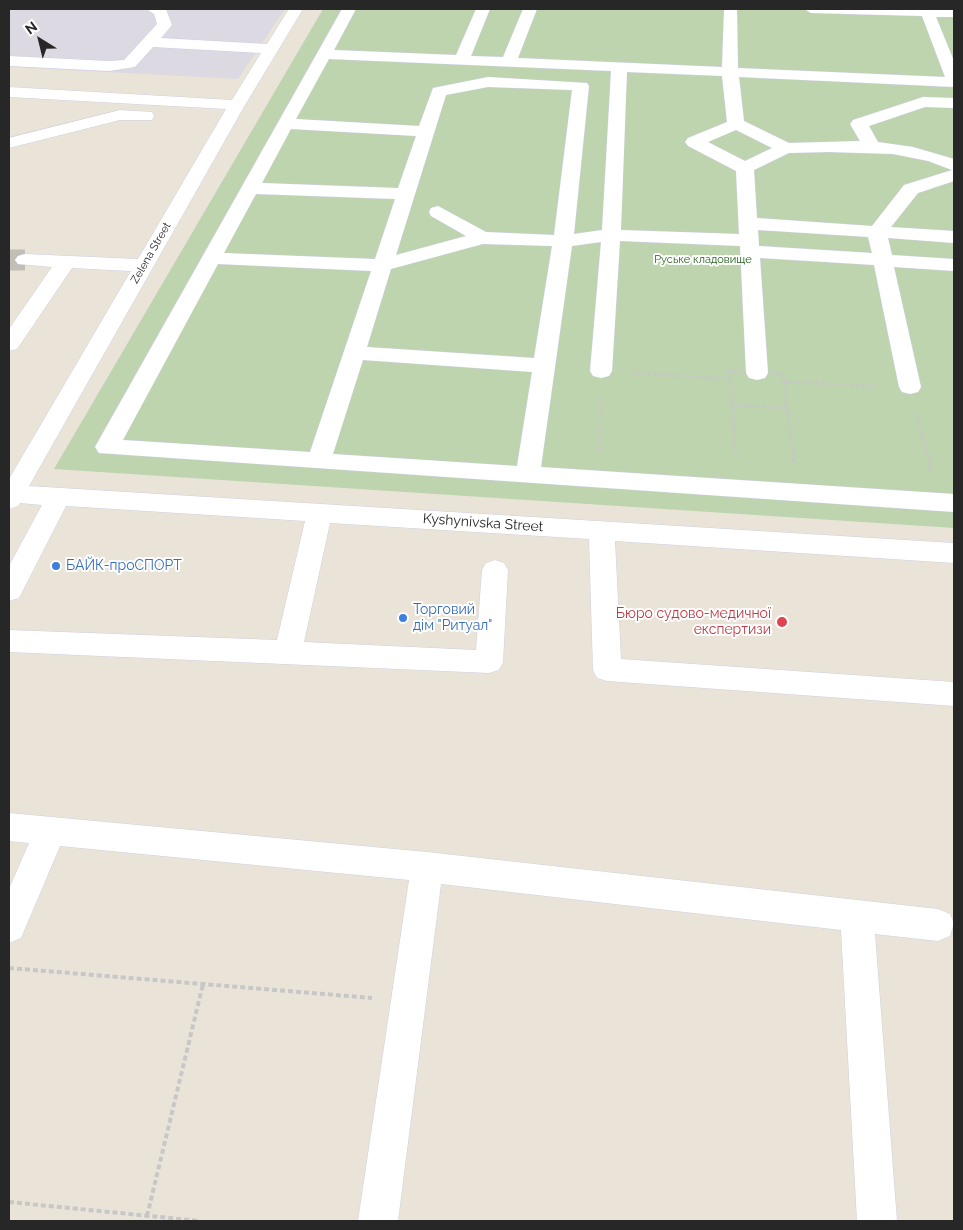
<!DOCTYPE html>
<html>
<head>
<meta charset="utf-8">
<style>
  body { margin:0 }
  #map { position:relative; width:963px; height:1230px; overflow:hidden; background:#eae4d8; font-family:Raleway,sans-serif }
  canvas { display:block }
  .frame { position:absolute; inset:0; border:10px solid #272727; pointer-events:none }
  .north { position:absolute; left:15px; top:15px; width:50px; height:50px; -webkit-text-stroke:4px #fff; paint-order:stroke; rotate:324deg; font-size:14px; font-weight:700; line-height:20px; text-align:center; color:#272727 }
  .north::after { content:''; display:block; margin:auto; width:18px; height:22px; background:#272727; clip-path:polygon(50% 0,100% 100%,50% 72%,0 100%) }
</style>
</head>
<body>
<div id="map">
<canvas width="963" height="1230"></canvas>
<div class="frame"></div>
<div class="north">N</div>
</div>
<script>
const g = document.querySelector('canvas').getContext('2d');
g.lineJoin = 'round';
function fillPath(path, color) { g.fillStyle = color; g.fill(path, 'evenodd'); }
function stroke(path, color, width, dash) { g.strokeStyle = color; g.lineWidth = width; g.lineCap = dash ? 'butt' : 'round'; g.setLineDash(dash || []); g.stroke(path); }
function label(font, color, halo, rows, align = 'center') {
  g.font = font + ' Raleway,sans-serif'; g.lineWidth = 4; g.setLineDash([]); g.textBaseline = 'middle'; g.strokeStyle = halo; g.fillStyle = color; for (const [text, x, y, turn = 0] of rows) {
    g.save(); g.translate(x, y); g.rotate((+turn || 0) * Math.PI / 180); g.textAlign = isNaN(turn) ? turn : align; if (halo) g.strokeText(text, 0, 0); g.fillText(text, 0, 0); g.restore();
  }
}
const industrial = new Path2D(`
  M 9,9 L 285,9 L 238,79 L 9,67 Z`);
const cemetery = new Path2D(`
  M 323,9 L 954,9 L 954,528 L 54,469 Z`);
const minorTunnel = new Path2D(`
  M 9,260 L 25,260`);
const pathFar2 = new Path2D(`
  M 729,371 L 783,374 L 787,408 L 732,405 Z
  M 633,373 L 727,379
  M 786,382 L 877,386
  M 732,405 L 736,459
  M 787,408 L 794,459
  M 916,413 L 929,459
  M 599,451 L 601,398`);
const pathFar1 = new Path2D(`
  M 793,458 L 794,462
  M 928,458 L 932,472`);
const path = new Path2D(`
  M 9,968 L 372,998
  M 9,1202 L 200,1221
  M 147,1216 L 203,984`);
const minor = new Path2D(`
  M 146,9 L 166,9 L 172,25 L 161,38 L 267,44 L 289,9 L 303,9 L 245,105 L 29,486 L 954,543 L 954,563 L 615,541 L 621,659 L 954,682 L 954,706 L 607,681 L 597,678 L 593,670 L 589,539 L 330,523 L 304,642 L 476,650 L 482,570 L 486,563 L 495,560 L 504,563 L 508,570 L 503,662 L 499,670 L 489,673 L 9,652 L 9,630 L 277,640 L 305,521 L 66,506 L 19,598 L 9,601 L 9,566 L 42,505 L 20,503 L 18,506 L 9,509 L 9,479 L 131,271 L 72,268 L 17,349 L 9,351 L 9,329 L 52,267 L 18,264 L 15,260 L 18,256 L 25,254 L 138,259 L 226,109 L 9,97 L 9,87 L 232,100 L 261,53 L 153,47 L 135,67 L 109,71 L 9,66 L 9,56 L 109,61 L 124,60 L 157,24 L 154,14 Z
  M 342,9 L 356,9 L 334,50 L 456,55 L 476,9 L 490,9 L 471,56 L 503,57 L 523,9 L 537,9 L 518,58 L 722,67 L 724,11 L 725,9 L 737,9 L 738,68 L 945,77 L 922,16 L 811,13 L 804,9 L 954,9 L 954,17 L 936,17 L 954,61 L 954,87 L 739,77 L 744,121 L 789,143 L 860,141 L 850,124 L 853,120 L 923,97 L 954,98 L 954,108 L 925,107 L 869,126 L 878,142 L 913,147 L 954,159 L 954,181 L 918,193 L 891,227 L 954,231 L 954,243 L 888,238 L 892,255 L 954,259 L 954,271 L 894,267 L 921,387 L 918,392 L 910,394 L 902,392 L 899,387 L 874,265 L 760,258 L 768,373 L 765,378 L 757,380 L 749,378 L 746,373 L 740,246 L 620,241 L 612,371 L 609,376 L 601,378 L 593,376 L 590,371 L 601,242 L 572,246 L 541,467 L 954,494 L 954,512 L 99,453 L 95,447 ZM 329,59 L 611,71 L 602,230 L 574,234 L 589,86 L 587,83 L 488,77 L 433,88 L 419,126 L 296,119 ZM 627,72 L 722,76 L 727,122 L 688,138 L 685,142 L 688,146 L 736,171 L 739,234 L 621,230 ZM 488,87 L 572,90 L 554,235 L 486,232 L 438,206 L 431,208 L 429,212 L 431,216 L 466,236 L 396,255 L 446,95 ZM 291,129 L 416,136 L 398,188 L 262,183 ZM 736,130 L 772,148 L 745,161 L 708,142 ZM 829,152 L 893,154 L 928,161 L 952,170 L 904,185 L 872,226 L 757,218 L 754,170 L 789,153 ZM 256,194 L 395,199 L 375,259 L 224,253 ZM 758,230 L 868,237 L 872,253 L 759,246 ZM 483,244 L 552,246 L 534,358 L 367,347 L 391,269 ZM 218,264 L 371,271 L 310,452 L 123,440 ZM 363,360 L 532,372 L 517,466 L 333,454 Z
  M 120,110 L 152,112 L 154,116 L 152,120 L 120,120 L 9,148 L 9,138 Z
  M 9,813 L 427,852 L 938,909 L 950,914 L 954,923 L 950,936 L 938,941 L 875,934 L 897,1221 L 857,1221 L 841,930 L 441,884 L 398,1221 L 358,1221 L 409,880 L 60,846 L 21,938 L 9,943 L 9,889 L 29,843 L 9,841 Z`);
const markers = [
  [56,566,5,"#3f7fe0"],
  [403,618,5,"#3f7fe0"],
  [782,622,6,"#e0444e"]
];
const farStreetnames = [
  ["Zelena Street",151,253,-60]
];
const farParknames = [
  ["Руське кладовище",703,260]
];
const streetNames = [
  ["Kyshynivska Street",483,523,4]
];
const shopNames = [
  ["БАЙК-проСПОРТ",66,566],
  ["Торговий",413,610],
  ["дім \"Ритуал\"",413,626]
];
const healthNames = [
  ["Бюро судово-медичної",771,614],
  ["експертизи",771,630]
];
fillPath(industrial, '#dcd9e2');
fillPath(cemetery, '#bdd4ae');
stroke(minorTunnel, '#c3beb5', 21, [21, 11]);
stroke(minor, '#cdcfe1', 1);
stroke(pathFar2, '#c7c7c7', 2.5, [3, 2]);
stroke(pathFar1, '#c7c7c7', 3, [4, 2.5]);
stroke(path, '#c7c7c7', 4, [5, 3]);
fillPath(minor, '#fff');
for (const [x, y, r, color] of markers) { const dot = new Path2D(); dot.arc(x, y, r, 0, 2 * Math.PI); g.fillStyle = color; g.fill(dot); stroke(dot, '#fff', 2); }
label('11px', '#272727', '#fff', farStreetnames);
label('11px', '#216318', '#fff', farParknames);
label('14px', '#272727', '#fff', streetNames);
label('14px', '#366cbe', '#fff', shopNames, 'left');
label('14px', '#be3a42', '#fff', healthNames, 'right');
</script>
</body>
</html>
